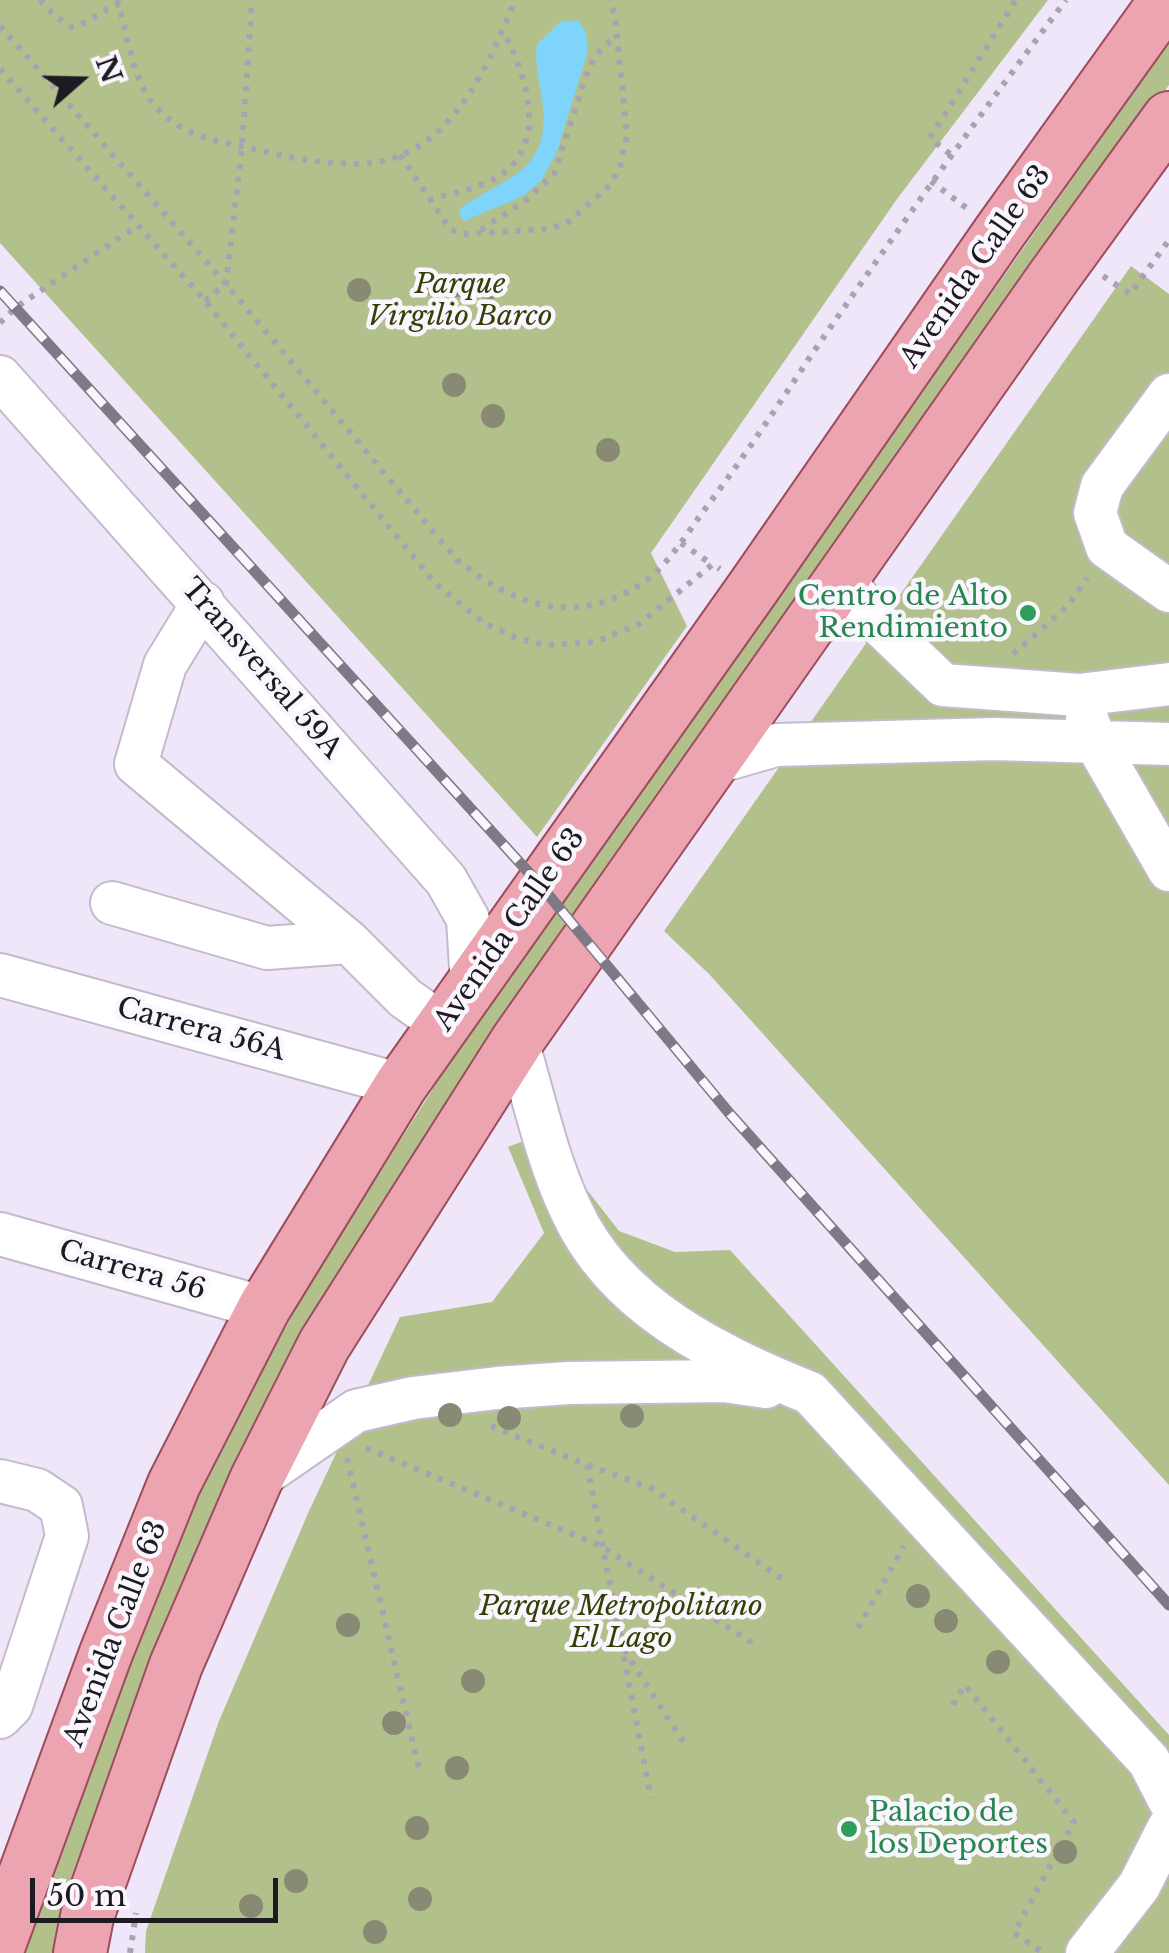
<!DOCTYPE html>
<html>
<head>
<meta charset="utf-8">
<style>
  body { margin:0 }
  #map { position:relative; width:1169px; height:1953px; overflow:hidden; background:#f0e6fa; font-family:"Libre Baskerville",serif }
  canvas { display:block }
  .north { position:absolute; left:30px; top:30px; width:100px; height:100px; -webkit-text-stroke:8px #faf6fe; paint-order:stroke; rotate:70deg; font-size:28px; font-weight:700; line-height:40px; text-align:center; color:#1d1a21 }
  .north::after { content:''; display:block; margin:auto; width:35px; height:45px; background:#1d1a21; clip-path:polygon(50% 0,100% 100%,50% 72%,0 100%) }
  .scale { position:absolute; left:30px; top:1878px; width:248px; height:45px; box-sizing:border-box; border:5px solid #1d1a21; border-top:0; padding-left:12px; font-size:30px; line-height:35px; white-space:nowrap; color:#1d1a21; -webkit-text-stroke:8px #faf6fe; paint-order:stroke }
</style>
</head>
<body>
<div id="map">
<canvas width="1169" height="1953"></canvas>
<div class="north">N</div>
<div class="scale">50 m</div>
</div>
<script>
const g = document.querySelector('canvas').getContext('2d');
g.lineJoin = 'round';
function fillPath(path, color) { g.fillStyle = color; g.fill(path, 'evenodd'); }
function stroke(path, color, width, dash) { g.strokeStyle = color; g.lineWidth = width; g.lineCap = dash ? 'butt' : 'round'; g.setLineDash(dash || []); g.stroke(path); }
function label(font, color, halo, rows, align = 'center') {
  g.font = font + ' "Libre Baskerville",serif'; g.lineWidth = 9; g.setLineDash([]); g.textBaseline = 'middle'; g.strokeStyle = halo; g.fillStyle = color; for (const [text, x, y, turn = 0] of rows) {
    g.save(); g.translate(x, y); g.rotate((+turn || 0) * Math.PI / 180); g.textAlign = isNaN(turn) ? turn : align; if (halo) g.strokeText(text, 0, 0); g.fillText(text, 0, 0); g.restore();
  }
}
const green = new Path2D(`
  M 0,0 L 1048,0 L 897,199 L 651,553 L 687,626 L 537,837 L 0,243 Z
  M 1169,42 L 1169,85 L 814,577 L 422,1142 L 350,1255 L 242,1450 L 150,1670 L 63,1953 L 19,1953 L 121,1675 L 211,1464 L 312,1279 L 459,1048 Z
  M 1131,266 L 1169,294 L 1169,1485 L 710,975 L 664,931 Z
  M 562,1126 L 584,1186 L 619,1231 L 675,1252 L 730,1250 L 1169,1735 L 1169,1953 L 145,1953 L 146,1931 L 219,1721 L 309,1511 L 400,1317 L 492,1302 L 544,1233 L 508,1147 Z`);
const water = new Path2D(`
  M 578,20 L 586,33 L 588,51 L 557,151 L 541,181 L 523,196 L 464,221 L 459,213 L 460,209 C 501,178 550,174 543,107 C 541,86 534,66 537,44 L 560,22 Z`);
const path = new Path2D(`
  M 40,0 L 56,17 L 72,27 C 85,26 102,10 119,4
  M 117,0 C 127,29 132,77 151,101 C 181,138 214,140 258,150 C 293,159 334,166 371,163 C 451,154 489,65 515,0
  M 0,26 L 226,284 L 457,560 C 510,602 566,626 631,590 C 663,573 682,541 702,513 C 740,463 775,410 810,357 C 893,236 978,117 1066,0
  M 0,69 L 205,301 L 434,582 L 484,623 L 516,638 L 545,645 L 595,642 L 639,624 L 713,564 L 720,569
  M 950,154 L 930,138 L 1016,0
  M 400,155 L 450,229 L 462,234 L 548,229 L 567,223 L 606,189 L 619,171 L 627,136 L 615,16 L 610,0
  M 931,181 L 969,210
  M 429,200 C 448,194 470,190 488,182 C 552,153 528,80 504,32
  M 481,230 L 526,200 L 554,174 L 588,70 L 596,55 L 616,36
  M 1103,276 L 1130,294 L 1169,240
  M 205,301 L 226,284 L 242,147 L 252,0
  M 0,323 L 15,308 L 137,226
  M 681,543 L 713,565
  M 1013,654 L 1068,606 L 1087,578
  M 491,1426 L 587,1465 L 651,1798
  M 366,1448 L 601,1546 L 754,1644
  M 347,1458 L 419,1769
  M 588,1465 L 651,1488 L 785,1581
  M 858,1628 L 904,1546
  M 624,1650 L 686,1746
  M 953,1705 L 965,1685 L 1074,1822 L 1014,1933 L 1044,1953
  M 130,1953 L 136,1913`);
const minor = new Path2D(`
  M 0,377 L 446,880 L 468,919 L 472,984
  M 1169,395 L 1102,486 L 1095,513 L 1107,547 L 1169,591
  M 844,578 L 868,613 L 943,685 L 1079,695 L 1169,684
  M 203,603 L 165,665 L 136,764 L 349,942 L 405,998 L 443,1025
  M 1087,719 L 1096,743 L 1169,870
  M 713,763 L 776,745 L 995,739 L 1169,744
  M 112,903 L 267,948 L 349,942
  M 0,975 L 401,1085
  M 517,1041 C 534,1098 546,1157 571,1210 C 615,1307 717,1355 810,1393 L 1149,1761 L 1169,1800
  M 0,1234 L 264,1308
  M 256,1480 L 356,1411 L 413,1398 L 497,1388 L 569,1383 L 724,1381 L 766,1387
  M 0,1481 L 37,1490 L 61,1506 L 67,1536 L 11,1706 L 0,1717
  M 1087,1953 L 1139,1886 L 1169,1827`);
const major = new Path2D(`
  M 0,1942 L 106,1653 L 174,1484 L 264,1308 L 401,1085 L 753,588 L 999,233 L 1166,0
  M 80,1953 L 87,1917 L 176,1665 L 256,1480 L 324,1345 L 517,1041 L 1055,275 L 1169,118`);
const rail = new Path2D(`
  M 0,291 L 541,886 L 730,1114 L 1169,1605`);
const trees = [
  [430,283],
  [456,285],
  [489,287],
  [359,290],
  [454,385],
  [493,416],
  [608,450],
  [450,1415],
  [632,1416],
  [509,1418],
  [918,1596],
  [946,1621],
  [348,1625],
  [998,1662],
  [473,1681],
  [394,1723],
  [457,1768],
  [417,1828],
  [1065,1852],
  [296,1881],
  [420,1899],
  [251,1906],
  [375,1932]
];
const markers = [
  [1028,613,10,"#2e9e5b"],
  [849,1829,10,"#2e9e5b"]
];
const streetNames = [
  ["Avenida Calle 63",976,267,-55],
  ["Transversal 59A",261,669,49],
  ["Avenida Calle 63",510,930,-55],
  ["Carrera 56A",201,1030,15],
  ["Carrera 56",132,1271,16],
  ["Avenida Calle 63",116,1634,-69]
];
const parkNames = [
  ["Parque",460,285],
  ["Virgilio Barco",460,317],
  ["Parque Metropolitano",621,1607],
  ["El Lago",621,1639]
];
const leisureNames = [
  ["Centro de Alto",1008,597],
  ["Rendimiento",1008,629],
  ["Palacio de",869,1813,"left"],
  ["los Deportes",869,1845,"left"]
];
fillPath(green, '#b2c08c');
fillPath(water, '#7fd4fc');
stroke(minor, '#c3bacd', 46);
stroke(major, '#9c4c5c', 56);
stroke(path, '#a9a2b1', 6, [5, 8]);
stroke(minor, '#fff', 42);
stroke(major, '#eca4b0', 52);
stroke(rail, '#7f7986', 11);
stroke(rail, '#faf6fe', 8, [22]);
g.fillStyle = '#898a73';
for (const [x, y] of trees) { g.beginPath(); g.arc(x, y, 12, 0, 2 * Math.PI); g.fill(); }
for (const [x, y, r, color] of markers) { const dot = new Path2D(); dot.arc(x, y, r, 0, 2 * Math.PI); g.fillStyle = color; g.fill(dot); stroke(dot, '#faf6fe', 4); }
label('28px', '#1d1a21', '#faf6fe', streetNames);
label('italic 28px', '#343f05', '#faf6fe', parkNames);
label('28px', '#27864d', '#faf6fe', leisureNames, 'right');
</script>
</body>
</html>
